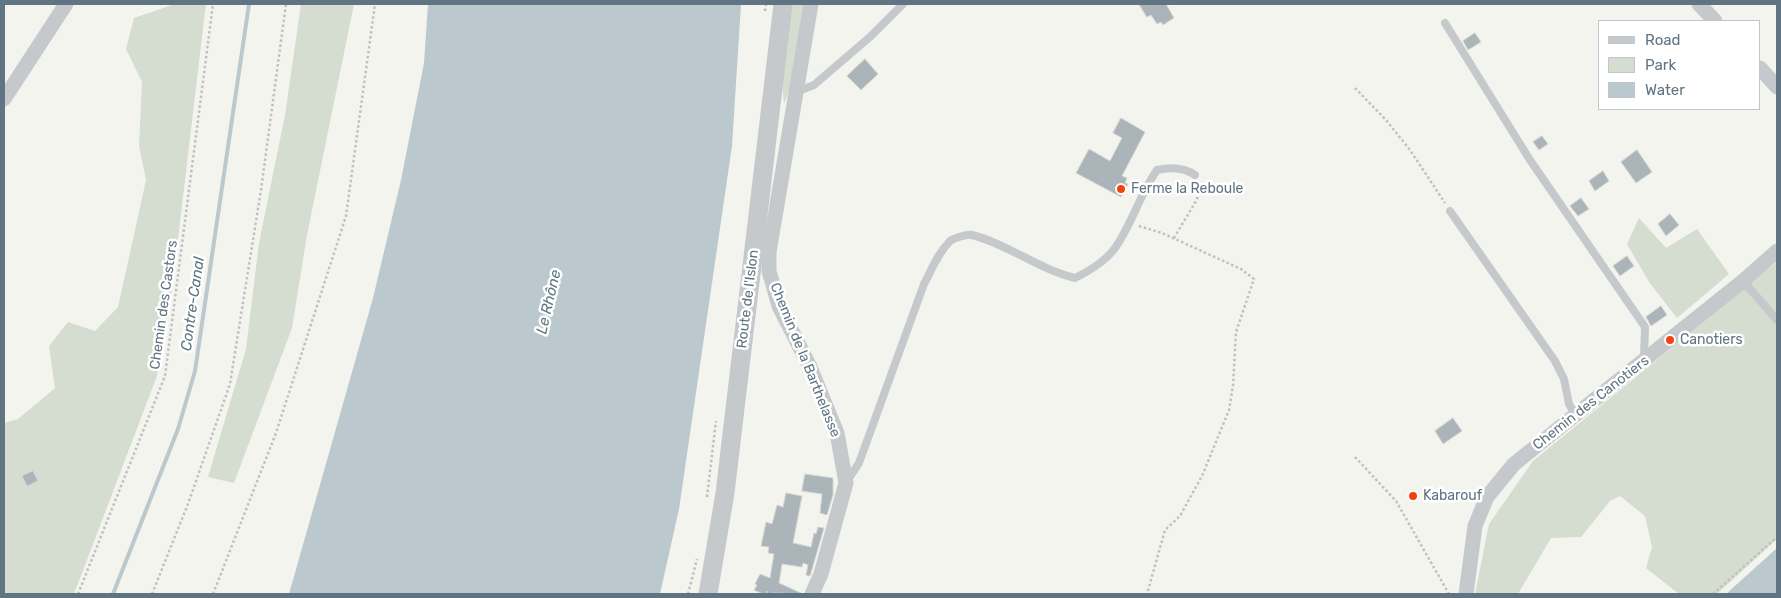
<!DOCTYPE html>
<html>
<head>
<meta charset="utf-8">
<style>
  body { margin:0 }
  #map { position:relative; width:1781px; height:598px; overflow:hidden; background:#f4f4ef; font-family:Rubik,sans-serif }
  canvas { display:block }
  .frame { position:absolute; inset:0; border:5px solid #607483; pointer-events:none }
  .legend { position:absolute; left:1598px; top:20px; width:162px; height:90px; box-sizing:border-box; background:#fff; border:1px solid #bfc7cd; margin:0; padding:6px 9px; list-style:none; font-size:15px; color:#607483 }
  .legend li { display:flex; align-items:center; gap:10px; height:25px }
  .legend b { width:25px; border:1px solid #bfc7cd }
</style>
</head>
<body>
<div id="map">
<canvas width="1781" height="598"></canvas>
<div class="frame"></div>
<ul class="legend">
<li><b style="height:6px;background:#c6c9cc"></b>Road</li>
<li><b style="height:14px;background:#d5dcd0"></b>Park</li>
<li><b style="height:14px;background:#bbc8cd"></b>Water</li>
</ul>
</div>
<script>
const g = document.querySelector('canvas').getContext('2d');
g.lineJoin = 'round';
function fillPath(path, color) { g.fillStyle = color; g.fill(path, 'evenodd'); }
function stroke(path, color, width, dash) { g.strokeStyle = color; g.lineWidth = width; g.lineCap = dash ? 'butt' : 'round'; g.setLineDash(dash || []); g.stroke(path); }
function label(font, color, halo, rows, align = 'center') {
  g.font = font + ' Rubik,sans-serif'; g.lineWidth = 5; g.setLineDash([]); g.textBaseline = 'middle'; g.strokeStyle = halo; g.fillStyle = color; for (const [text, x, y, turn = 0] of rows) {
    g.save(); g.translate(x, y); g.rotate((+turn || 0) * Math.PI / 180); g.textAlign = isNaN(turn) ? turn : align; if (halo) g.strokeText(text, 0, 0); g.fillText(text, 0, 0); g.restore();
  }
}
const green = new Path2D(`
  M 175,4 L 206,4 L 172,289 L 157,376 L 74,594 L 4,594 L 4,423 L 18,419 L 55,388 L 49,346 L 68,322 L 95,331 L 118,307 L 146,180 L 139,146 L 142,82 L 126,49 L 134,18 Z
  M 301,4 L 354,4 L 307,235 L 292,328 L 234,483 L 208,477 L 246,349 L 259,243 L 285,115 Z
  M 790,4 L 806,4 L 793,82 L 784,104 L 782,82 Z
  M 1639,218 L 1666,248 L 1697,229 L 1729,274 L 1677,318 L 1649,282 L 1627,244 Z
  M 1777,262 L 1777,539 L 1717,594 L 1679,594 L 1646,568 L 1652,547 L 1645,516 L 1620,496 L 1610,501 L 1581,537 L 1551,538 L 1518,594 L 1475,594 L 1489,524 L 1533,461 Z`);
const water = new Path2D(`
  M 428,4 L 741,4 L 732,146 L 679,509 L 660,594 L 289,594 L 373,298 L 401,180 L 424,63 Z
  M 1777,548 L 1777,594 L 1726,594 Z`);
const stream = new Path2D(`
  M 113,594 L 178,429 L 195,371 L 249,4`);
const building = new Path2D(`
  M 1139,4 L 1166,4 L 1174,18 L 1163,25 L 1161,22 L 1157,24 L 1151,15 L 1147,17 Z
  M 1475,33 L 1481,42 L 1468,50 L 1463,41 Z
  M 865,59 L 878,74 L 861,90 L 847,76 Z
  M 1121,118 L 1145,132 L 1122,176 L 1127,178 L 1125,183 L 1128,184 L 1121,197 L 1076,173 L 1089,149 L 1110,161 L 1122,138 L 1113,133 Z
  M 1542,136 L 1548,144 L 1539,150 L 1533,142 Z
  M 1637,150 L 1652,172 L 1636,183 L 1621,162 Z
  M 1603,171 L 1609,181 L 1595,191 L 1589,181 Z
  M 1581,198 L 1589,209 L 1578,216 L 1570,206 Z
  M 1670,214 L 1679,225 L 1666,236 L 1658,224 Z
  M 1627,256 L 1634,266 L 1620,276 L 1613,266 Z
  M 1661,306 L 1667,315 L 1651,326 L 1646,317 Z
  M 1453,418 L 1462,431 L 1443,444 L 1435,431 Z
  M 33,471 L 38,481 L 27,486 L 22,476 Z
  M 805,474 L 833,478 L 833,495 L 827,515 L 820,513 L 822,494 L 802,491 Z
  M 786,493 L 802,496 L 793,543 L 811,547 L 814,533 L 816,534 L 818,527 L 824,528 L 810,576 L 806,575 L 808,565 L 803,563 L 802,567 L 782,564 L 779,583 L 803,594 L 775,593 L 767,594 L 767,591 L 766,594 L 763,594 L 754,590 L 757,585 L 755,584 L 760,574 L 770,578 L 774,554 L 768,553 L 769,547 L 761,546 L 766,522 L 772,524 L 777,505 L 783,507 Z`);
const path = new Path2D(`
  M 765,11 L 766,4
  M 1355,88 L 1386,120 L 1410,150 L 1445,203
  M 1139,226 L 1162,233 L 1241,269 L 1254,279 L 1236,332 L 1233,386 L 1229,410 L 1202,476 L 1180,516 L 1165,530 L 1147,594
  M 1174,238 L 1196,201 L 1202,186 L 1200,182
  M 1355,457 L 1396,501 L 1449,594
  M 707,497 L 716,421
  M 78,594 L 165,376 L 213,4
  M 152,594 L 188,504 L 230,384 L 261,190 L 286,4
  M 213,594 L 276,433 L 346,216 L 375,4
  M 688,594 L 697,559
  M 1713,594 L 1777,537`);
const service = new Path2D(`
  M 1445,23 L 1530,160 L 1645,327 L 1644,359
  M 796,92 L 814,85 L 871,36 L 903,4
  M 1450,211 L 1555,361 L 1564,379 L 1569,404 L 1576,416
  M 1743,281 L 1777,320
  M 847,481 L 859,463 L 924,284 C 932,269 938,253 950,241 C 954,238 967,234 972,235 C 1008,244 1038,269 1075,278 C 1089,271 1105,262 1115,248 C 1132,224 1140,194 1157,170 C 1170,167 1184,167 1195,175`);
const minor = new Path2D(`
  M 811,4 L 769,252 L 769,271 L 779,306 L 810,367 L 837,433 L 846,483 L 821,574 L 812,594
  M 1699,4 L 1715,21
  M 1760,68 L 1777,87
  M 4,99 L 66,4
  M 1466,594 L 1475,526 L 1487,497 L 1514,464 L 1743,281 L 1777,251`);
const tertiary = new Path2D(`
  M 708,594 L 725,493 L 783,4`);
const markers = [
  [1121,189,5,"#f24211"],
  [1670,340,5,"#f24211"],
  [1413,496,5,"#f24211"]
];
const poiNames = [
  ["Ferme la Reboule",1131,189],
  ["Canotiers",1680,340],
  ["Kabarouf",1423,496]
];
const streetNames = [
  ["Route de l'Islon",748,299,-83],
  ["Chemin des Castors",164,305,-82],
  ["Chemin de la Barthelasse",805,360,68],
  ["Chemin des Canotiers",1591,403,-38]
];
const waterNames = [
  ["Le Rhône",549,302,-77],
  ["Contre-Canal",193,304,-82]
];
fillPath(green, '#d5dcd0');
fillPath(water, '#bbc8cd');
stroke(stream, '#bbc8cd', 4);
fillPath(building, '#abb4b8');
stroke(building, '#d5d5d2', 1);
stroke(path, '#bec0c2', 2.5, [2.5, 2.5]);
stroke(service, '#c6c9cc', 8);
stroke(minor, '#c6c9cc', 15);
stroke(tertiary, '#c6c9cc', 19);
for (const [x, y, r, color] of markers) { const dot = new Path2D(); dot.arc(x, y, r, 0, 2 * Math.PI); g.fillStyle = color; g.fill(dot); stroke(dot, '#fff', 2); }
label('14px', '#607483', '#fff', poiNames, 'left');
label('14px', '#607483', '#fff', streetNames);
label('italic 15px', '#5b7781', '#fff', waterNames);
</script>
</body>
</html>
